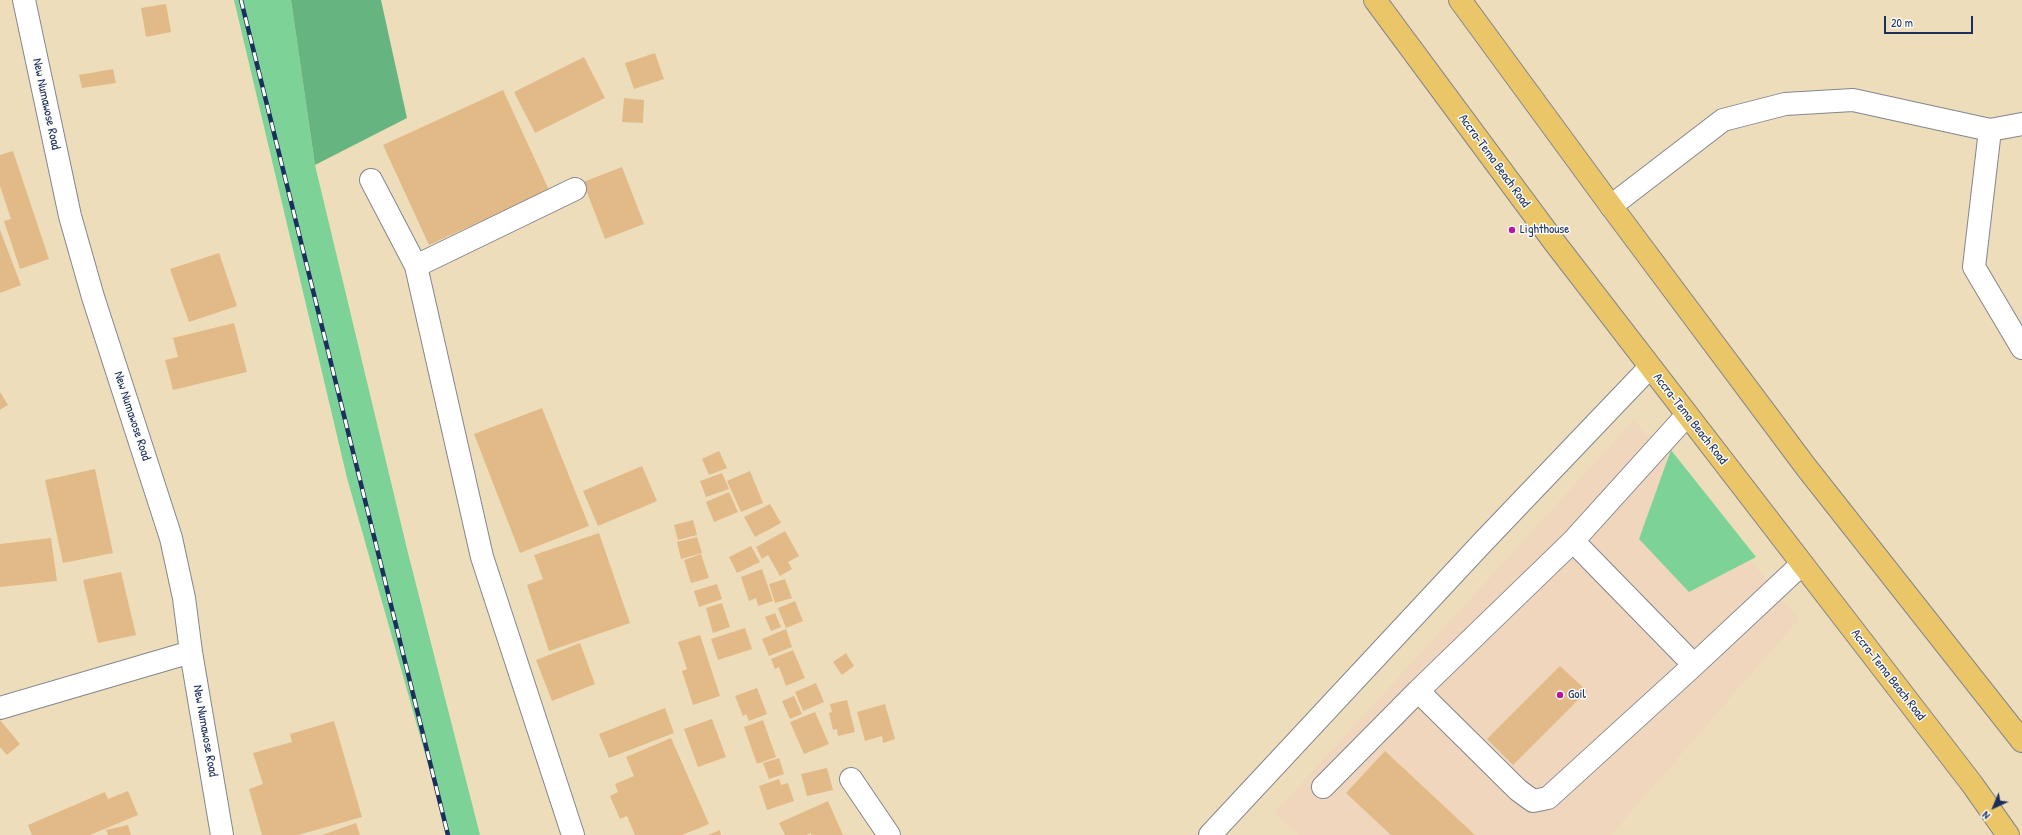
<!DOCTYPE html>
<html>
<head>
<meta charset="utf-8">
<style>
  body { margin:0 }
  #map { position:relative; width:2022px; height:835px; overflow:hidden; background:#edb; font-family:"Patrick Hand",sans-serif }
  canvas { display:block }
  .north { position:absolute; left:1974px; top:787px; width:40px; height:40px; -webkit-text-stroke:3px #fdfcf7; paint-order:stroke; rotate:224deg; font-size:11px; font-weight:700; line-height:16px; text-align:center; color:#1b2f5e }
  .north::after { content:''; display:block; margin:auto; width:14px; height:18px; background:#1b2f5e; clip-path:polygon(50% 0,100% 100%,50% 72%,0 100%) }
  .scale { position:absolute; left:1884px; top:16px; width:89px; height:18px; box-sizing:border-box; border:2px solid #1b2f5e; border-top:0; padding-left:5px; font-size:12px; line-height:14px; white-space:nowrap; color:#1b2f5e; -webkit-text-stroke:3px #fdfcf7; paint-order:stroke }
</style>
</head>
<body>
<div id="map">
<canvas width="2022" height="835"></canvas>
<div class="north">N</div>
<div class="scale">20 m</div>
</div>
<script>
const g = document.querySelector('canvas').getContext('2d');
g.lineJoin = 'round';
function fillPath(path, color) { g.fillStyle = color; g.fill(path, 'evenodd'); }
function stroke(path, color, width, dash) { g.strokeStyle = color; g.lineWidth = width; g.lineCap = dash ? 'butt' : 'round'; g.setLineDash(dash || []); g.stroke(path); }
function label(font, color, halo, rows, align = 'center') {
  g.font = font + ' "Patrick Hand",sans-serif'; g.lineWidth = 3; g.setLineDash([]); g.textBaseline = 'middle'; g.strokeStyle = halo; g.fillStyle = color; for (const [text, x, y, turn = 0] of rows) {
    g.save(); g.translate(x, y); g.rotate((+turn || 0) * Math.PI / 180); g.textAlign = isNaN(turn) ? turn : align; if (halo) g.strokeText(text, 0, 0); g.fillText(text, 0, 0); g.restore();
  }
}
const built = new Path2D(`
  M 1634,420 L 1799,619 L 1611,835 L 1299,835 L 1274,813 Z`);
const green = new Path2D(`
  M 234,0 L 291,0 L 315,165 L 408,553 L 480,835 L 448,835 L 347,478 Z
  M 1671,450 L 1756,557 L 1689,592 L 1639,539 Z`);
const forest = new Path2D(`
  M 291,0 L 381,0 L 407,118 L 315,165 Z`);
const building = new Path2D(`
  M 166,4 L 171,32 L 146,37 L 141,8 Z
  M 655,53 L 664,79 L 634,89 L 625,63 Z
  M 584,57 L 605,98 L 535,133 L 514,92 Z
  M 113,69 L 116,83 L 82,88 L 79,75 Z
  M 503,90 L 549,190 L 429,245 L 383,145 Z
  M 624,98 L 644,100 L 643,123 L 622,122 Z
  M 13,151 L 49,259 L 20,269 L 4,221 L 11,219 L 0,186 L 0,155 Z
  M 622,167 L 644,224 L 605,239 L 583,182 Z
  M 0,230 L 21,285 L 0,293 Z
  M 219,253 L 237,306 L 189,322 L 170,269 Z
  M 234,323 L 247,372 L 173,390 L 165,360 L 178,357 L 173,338 Z
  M 0,392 L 8,405 L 0,410 Z
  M 542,408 L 589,526 L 520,553 L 474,434 Z
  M 719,451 L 727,468 L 709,475 L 702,459 Z
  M 642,466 L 657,501 L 598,526 L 583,491 Z
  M 95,469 L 113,553 L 63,563 L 45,480 Z
  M 750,471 L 763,503 L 741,512 L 727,481 Z
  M 722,473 L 729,489 L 706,497 L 700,481 Z
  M 729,492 L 738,512 L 714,522 L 706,502 Z
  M 770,504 L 781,523 L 755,537 L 744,517 Z
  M 693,520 L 697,535 L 678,540 L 674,525 Z
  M 785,531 L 799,556 L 788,562 L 792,569 L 780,576 L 768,555 L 762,559 L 756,547 Z
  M 599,533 L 630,623 L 549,651 L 527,585 L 543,579 L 534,555 Z
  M 697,537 L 702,553 L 681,559 L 677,542 Z
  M 51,538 L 57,581 L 0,587 L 0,544 Z
  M 751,546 L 760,562 L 737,573 L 729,557 Z
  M 701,554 L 709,578 L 691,583 L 684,560 Z
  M 762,569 L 773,601 L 758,606 L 756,598 L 749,601 L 741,577 Z
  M 121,572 L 136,635 L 98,643 L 83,580 Z
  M 785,579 L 792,598 L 775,603 L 769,584 Z
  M 717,584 L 722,599 L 699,607 L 694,591 Z
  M 795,601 L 803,621 L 786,628 L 778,608 Z
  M 722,603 L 730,627 L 713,633 L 706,608 Z
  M 775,613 L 781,627 L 771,631 L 765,617 Z
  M 745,628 L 752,649 L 718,660 L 711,639 Z
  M 786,629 L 792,647 L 769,656 L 762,639 Z
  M 700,635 L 720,696 L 693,705 L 682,671 L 687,669 L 678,642 Z
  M 580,643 L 595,684 L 552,701 L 536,660 Z
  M 793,650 L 805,678 L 786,686 L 779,667 L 775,669 L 771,659 Z
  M 846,653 L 854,666 L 842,675 L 833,662 Z
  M 1560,666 L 1587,691 L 1513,765 L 1487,739 Z
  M 816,683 L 824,702 L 803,711 L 795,692 Z
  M 757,688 L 767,714 L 749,721 L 746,714 L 743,716 L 735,696 Z
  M 794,696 L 802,714 L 790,719 L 782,701 Z
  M 847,700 L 855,732 L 838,736 L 837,729 L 833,730 L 829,713 L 832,712 L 830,704 Z
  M 885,704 L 895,739 L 883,743 L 882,736 L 865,741 L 857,712 Z
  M 665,708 L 674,733 L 609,758 L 599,734 Z
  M 815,712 L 829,744 L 804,754 L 790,722 Z
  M 712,719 L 726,757 L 698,767 L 684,729 Z
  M 0,720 L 20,744 L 7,755 L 0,747 Z
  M 763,720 L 776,757 L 757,764 L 744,727 Z
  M 334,721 L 362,817 L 298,835 L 262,835 L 249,789 L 263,784 L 253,753 L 292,742 L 290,734 Z
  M 671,738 L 709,824 L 682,835 L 635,835 L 627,816 L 620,819 L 610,796 L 618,792 L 615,784 L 634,776 L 626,757 Z
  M 1385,751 L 1475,835 L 1391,835 L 1346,793 Z
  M 779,758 L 784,774 L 769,779 L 763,763 Z
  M 827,768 L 833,790 L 807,796 L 801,774 Z
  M 779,779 L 781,785 L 788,783 L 794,801 L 767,810 L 759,786 Z
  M 128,791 L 138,815 L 90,835 L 32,835 L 28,825 L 105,792 L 108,799 Z
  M 828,801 L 843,835 L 811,835 L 811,833 L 806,835 L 785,835 L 779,823 Z
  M 356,823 L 360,835 L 322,835 Z
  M 128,825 L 131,835 L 108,835 L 106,830 Z
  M 720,830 L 721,835 L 708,835 Z`);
const minor = new Path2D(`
  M 24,0 L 70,216 L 93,297 L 171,538 L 184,598 L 191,652 L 222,835
  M 1990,130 L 1974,267 L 2022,348
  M 371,180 L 416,266 L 482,557 L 573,835
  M 1611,206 L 1723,120 L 1785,104 L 1853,100 L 1990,130 L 2022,124
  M 416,266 L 575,189
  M 1687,415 L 1573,541 L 1418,691 L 1518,790 L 1533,801 L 1548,798 L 1694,665 L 1802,564
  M 1573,541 L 1694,665
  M 0,708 L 191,652
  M 851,779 L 889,835
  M 1323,787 L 1418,691
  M 1210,835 L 1482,543 L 1650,367`);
const major = new Path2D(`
  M 1375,0 L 1555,243 L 1972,784 L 2008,835
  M 1460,0 L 1611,206 L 1806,467 L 2022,741`);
const rail = new Path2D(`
  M 241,0 L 448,835`);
const markers = [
  [1512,230,4,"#b5179e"],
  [1560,695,4,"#b5179e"]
];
const streetNames = [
  ["New Numawose Road",46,104,78],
  ["Accra-Tema Beach Road",1494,161,54],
  ["New Numawose Road",132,416,72],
  ["Accra-Tema Beach Road",1690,419,52],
  ["Accra-Tema Beach Road",1888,675,52],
  ["New Numawose Road",205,731,80]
];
const poiNames = [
  ["Lighthouse",1520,230],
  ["Goil",1568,695]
];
fillPath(built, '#efd6bc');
fillPath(green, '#7dd397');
fillPath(forest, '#66b580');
fillPath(building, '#e2ba88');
stroke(minor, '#84868c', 24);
stroke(major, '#84868c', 24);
stroke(minor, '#fff', 22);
stroke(major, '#ebc669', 22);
stroke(rail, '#1b2f5e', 4.5);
stroke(rail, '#fdfcf7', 3, [9]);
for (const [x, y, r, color] of markers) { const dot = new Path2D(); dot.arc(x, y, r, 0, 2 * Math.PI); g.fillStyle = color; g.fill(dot); stroke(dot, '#fdfcf7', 1.5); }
label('13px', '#1b2f5e', '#fdfcf7', streetNames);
label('13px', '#1b2f5e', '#fdfcf7', poiNames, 'left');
</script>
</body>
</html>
